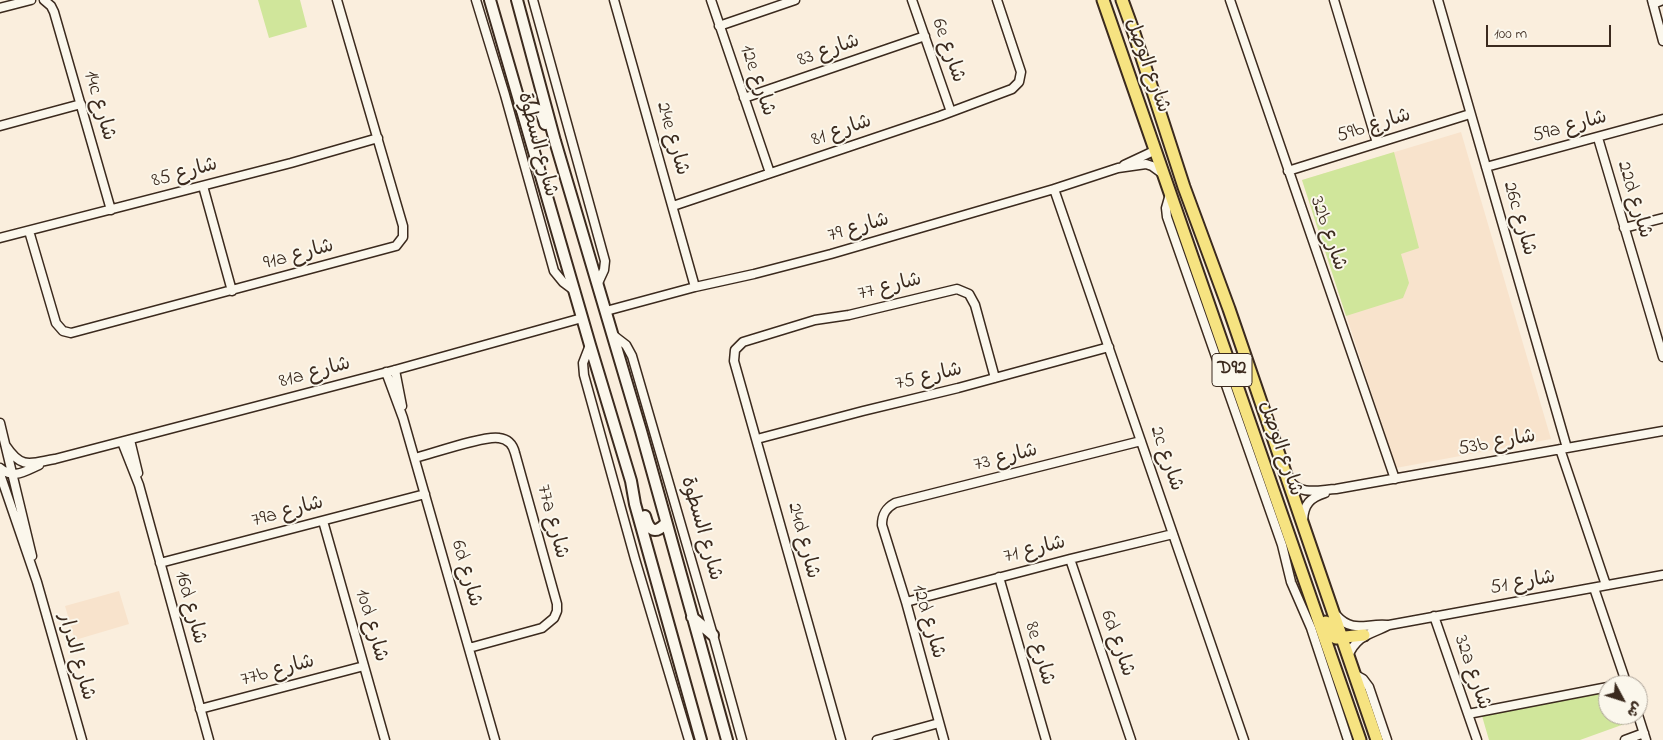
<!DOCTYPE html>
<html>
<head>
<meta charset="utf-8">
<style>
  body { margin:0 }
  #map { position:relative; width:1663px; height:740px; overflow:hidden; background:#faeedd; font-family:"Indie Flower","Playpen Sans Arabic",sans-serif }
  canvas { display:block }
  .north { position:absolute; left:1598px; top:675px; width:50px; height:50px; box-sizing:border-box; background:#fbf7ec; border:1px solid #aea59a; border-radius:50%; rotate:130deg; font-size:14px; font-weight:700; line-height:20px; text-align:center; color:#3b2a1e }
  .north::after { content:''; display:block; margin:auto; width:18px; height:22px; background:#3b2a1e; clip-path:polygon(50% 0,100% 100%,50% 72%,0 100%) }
  .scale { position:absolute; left:1486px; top:25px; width:125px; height:22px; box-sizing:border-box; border:2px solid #3b2a1e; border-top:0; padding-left:6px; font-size:15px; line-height:18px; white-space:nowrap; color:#3b2a1e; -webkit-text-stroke:4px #fbf7ec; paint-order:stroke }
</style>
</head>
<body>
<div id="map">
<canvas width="1663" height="740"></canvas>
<div class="north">ش</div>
<div class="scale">100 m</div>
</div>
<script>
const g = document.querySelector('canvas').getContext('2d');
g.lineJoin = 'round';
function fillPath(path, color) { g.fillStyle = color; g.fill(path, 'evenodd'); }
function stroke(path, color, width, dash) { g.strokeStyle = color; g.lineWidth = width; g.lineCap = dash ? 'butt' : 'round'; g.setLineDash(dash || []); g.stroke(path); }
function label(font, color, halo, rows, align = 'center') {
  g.font = font + ' "Indie Flower","Playpen Sans Arabic",sans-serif'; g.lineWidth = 4; g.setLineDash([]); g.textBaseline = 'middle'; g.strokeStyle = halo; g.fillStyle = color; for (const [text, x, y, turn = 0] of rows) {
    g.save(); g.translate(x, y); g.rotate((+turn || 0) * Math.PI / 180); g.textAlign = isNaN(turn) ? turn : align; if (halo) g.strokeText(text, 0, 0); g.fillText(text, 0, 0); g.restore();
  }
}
const built = new Path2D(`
  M 1461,132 L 1551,439 L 1396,468 L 1302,180 Z
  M 119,591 L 129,624 L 75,640 L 65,606 Z`);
const green = new Path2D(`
  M 258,0 L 300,0 L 307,27 L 269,38 Z
  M 1394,152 L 1419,248 L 1401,254 L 1409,283 L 1403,298 L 1346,316 L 1302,180 Z
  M 1608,690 L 1608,715 L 1627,715 L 1630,722 L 1580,740 L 1489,740 L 1482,716 L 1496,711 Z`);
const street = new Path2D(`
  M 44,0 L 51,6 L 54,12 L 111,210
  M 476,0 L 505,95 L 554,271 L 563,282 L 575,291
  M 533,0 L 605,261 L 604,270 L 598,283
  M 614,0 L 695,287
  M 711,0 L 770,173
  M 912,0 L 951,112
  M 1230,0 L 1395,479
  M 1334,0 L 1377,143
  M 1438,0 L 1567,448
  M 1652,0 L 1663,41
  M 1653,4 L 1663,0
  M 0,8 L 31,0
  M 719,26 L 795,0
  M 744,98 L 925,36
  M 0,126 L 81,104
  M 1598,138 L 1663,357
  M 1124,165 L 1156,150
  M 1486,167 L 1663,119
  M 1288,171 L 1470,114
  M 203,186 L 232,291
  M 1054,189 L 1244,740
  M 1170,194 L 1166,208 L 1167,217 L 1282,545 L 1291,582 L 1311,628 L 1348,740
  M 673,206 L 940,116 L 1012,89 L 1019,82 L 1021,72 L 997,0
  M 1624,228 L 1663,218
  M 29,231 L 56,323 L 63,331 L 71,333 L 396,246 L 403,237 L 403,226 L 337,0
  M 0,238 L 291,163 L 378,138
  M 606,311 L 695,287 L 754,274 L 831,254 L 1054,189 L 1118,168 L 1146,164 L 1152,166 L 1163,174
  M 613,335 L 626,345 L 632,356 L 713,635 L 742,740
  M 590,345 L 583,363 L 584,375 L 635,559 L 689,740
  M 395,370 L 402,406
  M 386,372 L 403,418 L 495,740
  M 0,423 L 32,556
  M 757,439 L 863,411 L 958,388 L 1109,347
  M 130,440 L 138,473
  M 122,442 L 139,485 L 209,740
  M 6,446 C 22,470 31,463 55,459 L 395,370 L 582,318
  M 1560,449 L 1606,585
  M 415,458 C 431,454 485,435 499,438 C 508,439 513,445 515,453 L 557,604 L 557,611 L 554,618 L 542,628 L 469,648
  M 0,468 C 14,480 25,471 39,465
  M 0,474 L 37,582 L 82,740
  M 1289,480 C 1301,496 1318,490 1336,489 L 1663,431
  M 1303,520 C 1304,504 1310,498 1325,493
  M 323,521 L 385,740
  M 1070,559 L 1131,740
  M 160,563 L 425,494
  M 999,577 L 1046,740
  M 1594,588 L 1627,685
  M 906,602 L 1070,559 L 1173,534
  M 1336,615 C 1353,634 1366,623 1387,625
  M 1434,616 L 1477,740
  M 1348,656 C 1358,634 1370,635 1389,625 L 1663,575
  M 1354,674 L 1363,679 L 1369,687 L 1387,740
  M 200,709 L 364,666
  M 1468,714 L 1608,687
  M 1638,715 L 1646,740
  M 841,740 L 734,361 L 735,350 L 743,342 L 815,320 L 849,315 L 957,289 L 969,294 L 975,305 L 995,378
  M 877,740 L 939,723
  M 944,740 L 906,602 L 882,525 C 882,514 886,508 895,503 L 1141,441
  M 1625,740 L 1644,733`);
const secondary = new Path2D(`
  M 490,0 L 590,345 L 631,481 L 635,504 L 701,740
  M 517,0 L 555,141 L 641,431 L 727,740
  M 522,111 C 537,105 541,109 545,124
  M 645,516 C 649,531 655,535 666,523
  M 692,617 L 713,635`);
const primary = new Path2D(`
  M 1103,0 L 1360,740
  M 1122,0 L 1134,33 L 1184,187 L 1229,309 L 1377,740
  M 1326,622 L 1331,635 L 1336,638 L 1364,635`);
const shields = [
  [1232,370,40]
];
const shieldNames = [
  ["D92",1232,370]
];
const streetNames = [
  ["6e شارع",947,51,71],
  ["شارع 83",829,52,-19],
  ["شارع الوصل",1146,66,70],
  ["12e شارع",756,81,71],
  ["14c شارع",98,106,74],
  ["59b شارع",1374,127,-17],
  ["59a شارع",1570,128,-15],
  ["شارع 81",842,132,-19],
  ["24e شارع",671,139,74],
  ["شارع السطوة",536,145,75],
  ["شارع 85",185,174,-15],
  ["22d شارع",1633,200,73],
  ["26c شارع",1518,219,74],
  ["شارع 79",859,229,-16],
  ["32b شارع",1327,234,71],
  ["91a شارع",299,256,-15],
  ["شارع 77",890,288,-14],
  ["81a شارع",315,374,-15],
  ["شارع 75",929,378,-13],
  ["53b شارع",1497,444,-10],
  ["شارع الوصل",1279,449,71],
  ["شارع 73",1006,459,-14],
  ["2c شارع",1165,459,71],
  ["79a شارع",288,513,-15],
  ["77a شارع",551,522,75],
  ["شارع السطوة",700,529,74],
  ["24d شارع",802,541,75],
  ["شارع 71",1035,551,-14],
  ["6d شارع",465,574,74],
  ["شارع 51",1523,584,-10],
  ["16d شارع",189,608,75],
  ["12d شارع",927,622,74],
  ["10d شارع",370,626,74],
  ["6d شارع",1116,644,71],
  ["8e شارع",1038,654,74],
  ["شارع الدرار",75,657,74],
  ["77b شارع",278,672,-15],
  ["32a شارع",1471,673,71]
];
fillPath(built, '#f8e3cc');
fillPath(green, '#d0e69b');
stroke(street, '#3b2a1e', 11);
stroke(secondary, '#3b2a1e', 14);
stroke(primary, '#3b2a1e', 15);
stroke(street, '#fbf7ec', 8);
stroke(secondary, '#fbf7ec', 10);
stroke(primary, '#f6e381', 11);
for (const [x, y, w] of shields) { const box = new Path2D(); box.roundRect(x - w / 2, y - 16.5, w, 33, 4); g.fillStyle = '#fbf7ec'; g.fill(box); stroke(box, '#3b2a1e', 1); }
label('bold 19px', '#3b2a1e', null, shieldNames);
label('20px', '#3b2a1e', '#fbf7ec', streetNames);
</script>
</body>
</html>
